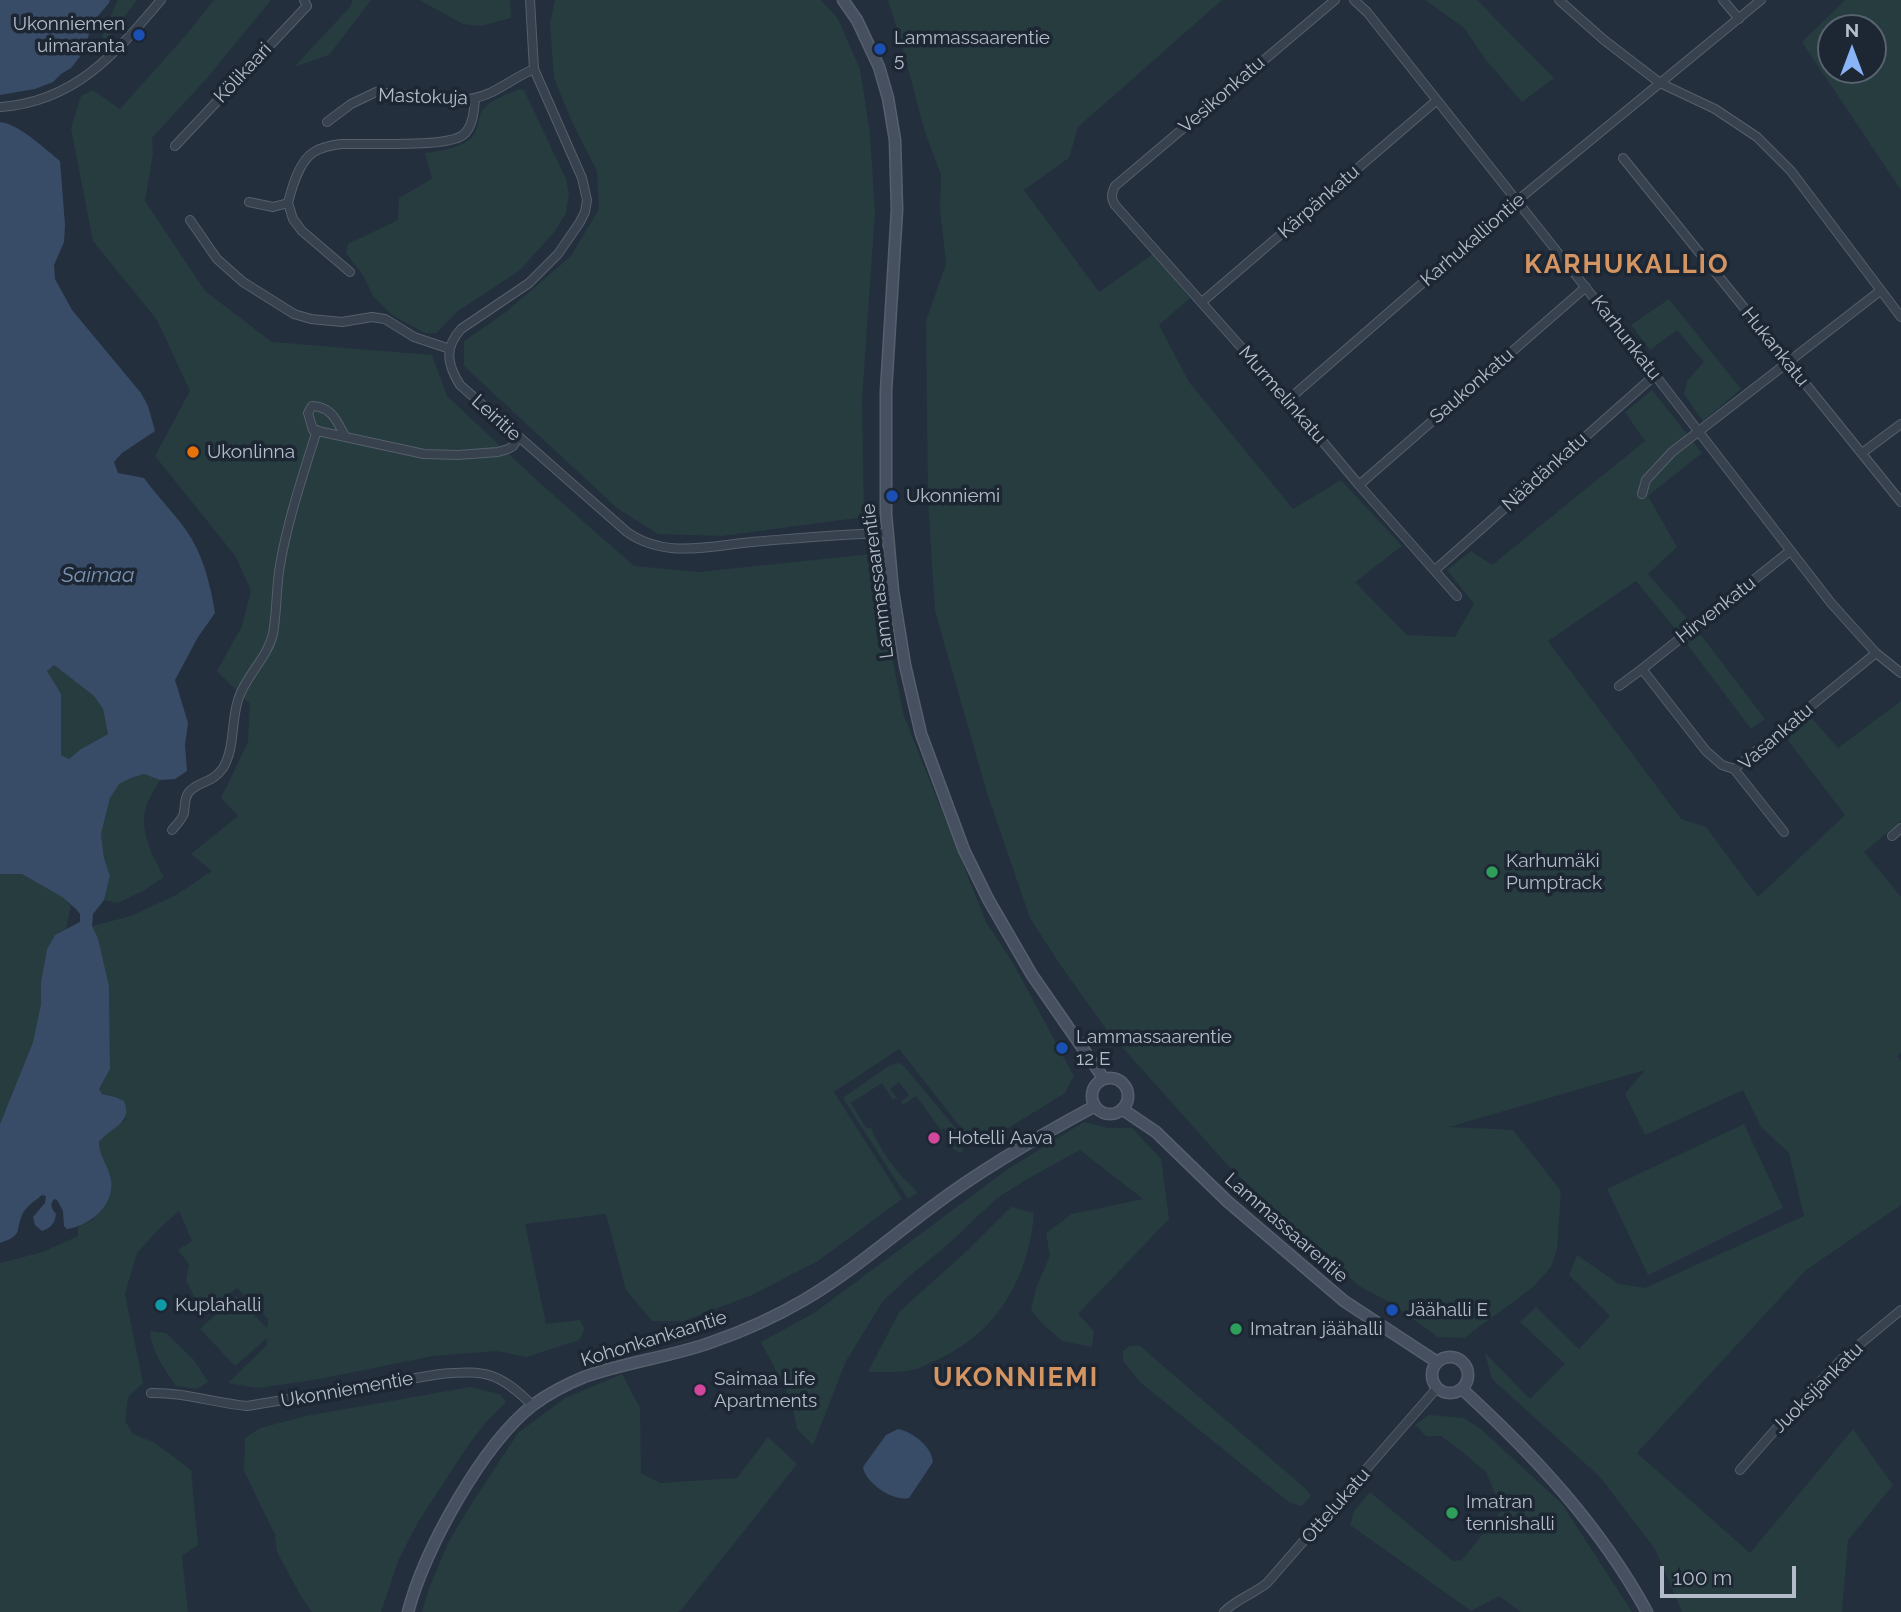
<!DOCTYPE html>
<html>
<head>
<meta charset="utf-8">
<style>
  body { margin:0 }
  #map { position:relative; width:1901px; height:1612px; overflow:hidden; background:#242f3e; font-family:Raleway,sans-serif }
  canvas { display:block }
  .north { position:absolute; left:1817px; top:14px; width:70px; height:70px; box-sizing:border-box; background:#1d2633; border:2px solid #59626f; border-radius:50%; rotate:0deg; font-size:19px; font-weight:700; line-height:28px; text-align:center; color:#b4bcc9 }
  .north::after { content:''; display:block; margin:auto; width:24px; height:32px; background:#8ab4f8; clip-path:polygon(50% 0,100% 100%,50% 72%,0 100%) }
  .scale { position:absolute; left:1660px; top:1566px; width:136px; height:32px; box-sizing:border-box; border:4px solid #b4bcc9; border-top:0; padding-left:9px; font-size:21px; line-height:24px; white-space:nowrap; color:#b4bcc9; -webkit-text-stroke:5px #1d2633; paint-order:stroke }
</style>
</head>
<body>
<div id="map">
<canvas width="1901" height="1612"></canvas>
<div class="north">N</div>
<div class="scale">100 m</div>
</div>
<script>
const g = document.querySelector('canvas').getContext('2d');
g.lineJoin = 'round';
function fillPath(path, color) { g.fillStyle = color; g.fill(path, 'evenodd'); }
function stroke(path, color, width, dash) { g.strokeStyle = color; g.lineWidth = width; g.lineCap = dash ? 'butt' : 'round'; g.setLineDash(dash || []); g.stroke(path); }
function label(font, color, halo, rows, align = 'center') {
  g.font = font + ' Raleway,sans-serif'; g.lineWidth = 7; g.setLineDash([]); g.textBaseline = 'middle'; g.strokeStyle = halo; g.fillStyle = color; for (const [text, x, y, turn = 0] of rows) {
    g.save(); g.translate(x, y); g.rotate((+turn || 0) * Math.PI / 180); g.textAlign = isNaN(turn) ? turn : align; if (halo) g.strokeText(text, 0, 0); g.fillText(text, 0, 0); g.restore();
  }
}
const green = new Path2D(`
  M 118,0 L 137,0 L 112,33 L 106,39 L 103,38 L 102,34 Z
  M 214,0 L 271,0 L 208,77 L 152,138 L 153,153 L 145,201 L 205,291 L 272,342 L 432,355 L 447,396 L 542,485 L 634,566 L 699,572 L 871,554 L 904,716 L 986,922 L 1013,963 L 1074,1076 L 1065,1093 L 992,1138 L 965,1133 L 899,1049 L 834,1092 L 902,1199 L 818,1261 L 752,1295 L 684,1321 L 652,1321 L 626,1290 L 606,1214 L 525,1224 L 546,1324 L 580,1320 L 585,1329 L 579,1340 L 527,1357 L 496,1351 L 433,1356 L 319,1379 L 258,1388 L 228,1383 L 266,1346 L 267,1338 L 235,1366 L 200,1329 L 236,1296 L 267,1328 L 268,1319 L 237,1288 L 203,1313 L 186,1281 L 189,1264 L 178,1250 L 192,1241 L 179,1211 L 160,1228 L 137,1253 L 125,1294 L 143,1383 L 128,1397 L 125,1421 L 133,1434 L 155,1443 L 191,1470 L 198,1545 L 182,1556 L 188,1612 L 0,1612 L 0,1263 L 43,1252 L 78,1236 L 78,1227 L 94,1219 L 111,1177 L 99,1152 L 99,1142 L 105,1134 L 126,1119 L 115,1097 L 102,1094 L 99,1089 L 110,1069 L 109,986 L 98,938 L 92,926 L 131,916 L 176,895 L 212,871 L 191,854 L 238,816 L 221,798 L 248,742 L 250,704 L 217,671 L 242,626 L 251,591 L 236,557 L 155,456 L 190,391 L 157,320 L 93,241 L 71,128 L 81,96 L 93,90 L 120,109 L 186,35 Z
  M 353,0 L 371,0 L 329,55 L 294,67 L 350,7 Z
  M 419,0 L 510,0 L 511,18 L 481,26 L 463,24 Z
  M 555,0 L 821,0 L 838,19 L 860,69 L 870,134 L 875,212 L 862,400 L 864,517 L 722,536 L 658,534 L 617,508 L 464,366 L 464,341 L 506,312 L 571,256 L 599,209 L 597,171 L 572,122 L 554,78 L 550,24 Z
  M 888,0 L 1222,0 L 1078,127 L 1069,158 L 1024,190 L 1099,292 L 1153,254 L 1190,298 L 1159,325 L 1189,382 L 1293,509 L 1341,480 L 1402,546 L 1355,582 L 1407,635 L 1455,637 L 1474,604 L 1447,570 L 1471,551 L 1492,565 L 1645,441 L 1625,412 L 1652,390 L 1702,453 L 1648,496 L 1677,547 L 1648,574 L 1690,622 L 1677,631 L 1636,581 L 1548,641 L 1681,819 L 1706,827 L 1758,897 L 1845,815 L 1784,735 L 1810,716 L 1838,748 L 1901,701 L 1901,821 L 1864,852 L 1901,897 L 1901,1053 L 1897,1056 L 1901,1061 L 1901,1205 L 1806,1270 L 1637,1453 L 1750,1553 L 1853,1429 L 1893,1485 L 1848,1540 L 1842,1612 L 1682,1612 L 1655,1549 L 1600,1477 L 1492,1379 L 1485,1353 L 1530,1399 L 1565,1364 L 1520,1322 L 1536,1307 L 1579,1349 L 1610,1316 L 1569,1275 L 1577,1255 L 1619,1284 L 1645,1288 L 1804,1216 L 1789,1153 L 1761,1127 L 1743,1090 L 1645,1135 L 1625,1094 L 1645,1070 L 1449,1127 L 1513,1130 L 1561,1191 L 1557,1250 L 1551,1267 L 1532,1288 L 1464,1338 L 1438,1337 L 1391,1303 L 1359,1286 L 1232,1170 L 1106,1029 L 1061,966 L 1030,918 L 987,793 L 935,611 L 928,500 L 926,321 L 946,264 L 940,208 L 941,175 L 924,129 L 901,42 Z
  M 1425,0 L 1477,0 L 1554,78 L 1522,102 L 1486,60 L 1464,28 Z
  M 1845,0 L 1901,0 L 1901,190 L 1802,42 ZM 1873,28 L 1873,70 L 1831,70 L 1831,28 Z
  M 519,89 L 524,90 L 566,179 L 569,194 L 566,213 L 555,231 L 519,271 L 458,311 L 436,333 L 425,333 L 392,315 L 373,296 L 363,275 L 346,253 L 348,244 L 398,220 L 399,198 L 432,179 L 425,153 C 443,150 471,148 477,128 C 479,121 479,113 485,107 C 491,100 510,93 519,89 Z
  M 1669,299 L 1741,389 L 1703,421 L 1684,394 L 1687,381 L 1704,362 L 1677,330 L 1650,350 L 1631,325 Z
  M 1697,630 L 1765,719 L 1751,729 L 1684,640 Z
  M 54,665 L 94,696 L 103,709 L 108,734 L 81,749 L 69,760 L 61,755 L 60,726 L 47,670 Z
  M 144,774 L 160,780 C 155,789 147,801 145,811 C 140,834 154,858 164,877 L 143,891 L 118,903 L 104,900 L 110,876 L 104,858 L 101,834 L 110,798 L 119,783 L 131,778 Z
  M 0,874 L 22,874 L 62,897 L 71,906 L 66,929 L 55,935 L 47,949 L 41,982 L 41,1004 L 33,1042 L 0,1124 Z
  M 899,1063 L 904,1066 L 962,1136 L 964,1145 L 961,1153 L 953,1149 L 947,1139 L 950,1136 L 944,1128 L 941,1130 L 916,1096 L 903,1105 L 901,1102 L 909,1095 L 899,1082 L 890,1089 L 897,1098 L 893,1100 L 882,1083 L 851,1103 L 866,1128 L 871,1128 C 877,1143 887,1159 898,1172 C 904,1180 912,1184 917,1193 L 908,1199 L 844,1100 L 844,1097 L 890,1065 Z
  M 1084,1122 L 1108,1128 L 1132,1128 L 1161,1159 L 1169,1219 L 1078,1314 L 1094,1331 L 1092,1347 L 1062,1341 L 1044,1325 L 1031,1310 L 1036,1288 L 1050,1256 L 1046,1233 L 1072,1214 L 1143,1199 L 1080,1150 L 1029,1178 L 997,1198 L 945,1247 L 912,1274 L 883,1301 L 846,1361 L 813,1445 L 797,1429 L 791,1399 L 761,1342 L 814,1313 L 1008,1169 Z
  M 1744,1124 L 1783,1208 L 1648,1275 L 1607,1189 Z
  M 1011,1207 L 1034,1213 C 1029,1278 997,1333 937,1360 C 929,1363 920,1369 912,1370 C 898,1373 882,1372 868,1372 L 899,1312 L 970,1248 Z
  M 150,1331 L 166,1333 L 194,1360 L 208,1382 L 197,1389 L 176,1386 C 165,1370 151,1351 150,1331 Z
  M 1130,1346 L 1140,1346 L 1307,1490 L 1311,1496 L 1302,1506 L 1290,1503 L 1141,1383 L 1123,1361 L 1123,1351 Z
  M 622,1374 L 640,1408 L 641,1473 L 660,1483 L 737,1478 L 768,1437 L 797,1464 L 682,1609 L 678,1612 L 422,1612 L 429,1588 L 449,1541 L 472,1503 L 518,1433 L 565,1398 Z
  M 470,1387 L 500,1394 L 506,1402 L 486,1422 L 467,1447 L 418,1522 L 398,1561 L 381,1612 L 312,1612 L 302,1598 L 277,1552 L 275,1535 L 244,1471 L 245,1438 L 260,1428 L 306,1416 Z
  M 1428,1415 L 1464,1418 L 1481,1429 L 1562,1504 L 1632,1612 L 1521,1612 L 1499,1596 L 1471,1611 L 1350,1525 L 1354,1511 L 1370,1492 L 1453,1561 L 1462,1560 L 1502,1510 L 1486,1472 L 1460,1450 L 1441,1436 L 1426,1436 L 1415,1425 Z`);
const water = new Path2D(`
  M 0,0 L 110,0 L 109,3 L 91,24 L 87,42 L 82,54 L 71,68 L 61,74 L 53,82 L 35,89 L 0,95 Z
  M 0,122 C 19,124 45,149 60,161 L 65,225 L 64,242 L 54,265 L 55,279 L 72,310 L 141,393 L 148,406 L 155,431 L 122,453 L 114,462 L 118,473 L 144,478 C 157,496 173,512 186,530 C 203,554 210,583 215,613 L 198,637 L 175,680 L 188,723 L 185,745 L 187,771 L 175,779 L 160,780 L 144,774 L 131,778 L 119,784 L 110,798 L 101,834 L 104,858 L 110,876 L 104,900 L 93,914 L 92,926 L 98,938 L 109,986 L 110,1069 L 99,1089 L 102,1094 L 115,1097 L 124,1101 C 133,1124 112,1126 99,1142 C 99,1157 109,1166 111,1180 C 115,1205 90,1226 67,1229 L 64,1226 L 63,1211 L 57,1200 L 54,1199 C 49,1205 52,1209 56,1214 C 55,1223 51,1228 42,1231 L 35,1225 L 33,1217 L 45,1203 L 46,1196 L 42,1195 C 35,1201 26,1206 22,1215 C 15,1233 23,1235 0,1243 L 0,1124 L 33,1042 L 41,1004 L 41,982 L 47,949 L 55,935 L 80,922 L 80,914 L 76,909 L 62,897 L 22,874 L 0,874 ZM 54,665 L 94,696 L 103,709 L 108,734 L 81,749 L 69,759 L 61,755 L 61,694 L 47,671 Z
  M 898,1429 C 913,1432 932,1447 933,1462 L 909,1498 C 894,1502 865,1483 863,1467 L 886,1435 Z`);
const street = new Path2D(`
  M 1335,0 L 1115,186 C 1111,194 1111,198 1115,205 L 1288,400 L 1359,485 L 1457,596
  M 1354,0 L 1367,12 L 1655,375 L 1831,603 L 1876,653 L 1901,673
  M 1559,0 L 1604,40 L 1660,83 L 1715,109 L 1757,137 L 1791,171 L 1901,317
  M 1723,0 L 1739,19
  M 534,69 L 582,178 L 587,200 L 585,212 L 580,222 L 558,254 L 529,283 L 461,329 C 444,348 447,364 460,385 L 627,532 C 665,559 710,546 752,542 C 797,538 842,534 887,533
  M 0,107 C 75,102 116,53 161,0
  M 327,122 L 351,104 L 376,92 L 461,100 C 493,98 506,81 534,69 L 530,0
  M 175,146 L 307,6 L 304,0
  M 1623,158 L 1901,502
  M 249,202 L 273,207 L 288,203 C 292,187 299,161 314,152 C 322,147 332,145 341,144 C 366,143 446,148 463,135 C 473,127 474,111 475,99
  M 288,203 L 293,219 L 302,231 L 350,272
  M 190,220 L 217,259 L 243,282 L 294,314 L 311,319 L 342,322 L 372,317 L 385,319 L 414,337 L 450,349
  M 1202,302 L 1436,101
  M 1288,400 L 1518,200 L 1761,0
  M 345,436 C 336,420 332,407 312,406 L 308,413 L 313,430 L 424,454 L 458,455 L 498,452 L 508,449 L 513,446 L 519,437
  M 1862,453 L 1901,424
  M 1359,485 L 1586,287
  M 1642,494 L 1646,480 L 1672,452 L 1880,291
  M 1435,570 L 1655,375
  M 1619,686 L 1642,669
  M 1734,769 L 1722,765 L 1706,751 L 1642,669 L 1790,551
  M 172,830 C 176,825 182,820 184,813 C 185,806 184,798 189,792 C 198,781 212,784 223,768 C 235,748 231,722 238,700 C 245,676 267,659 273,634 C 277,612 276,588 280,565 C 288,519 303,475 317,430
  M 1784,832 L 1734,769 L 1876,653
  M 1892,836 L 1901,828
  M 151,1393 C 183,1392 214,1403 247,1406 L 440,1374 C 486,1370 499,1372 533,1406
  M 1740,1470 L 1790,1413 L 1843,1358 L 1901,1310
  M 1224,1612 C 1236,1599 1254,1594 1267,1583 L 1437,1388`);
const secondary = new Path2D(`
  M 843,0 L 857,20 L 879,67 L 888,98 L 895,140 L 897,210 L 886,391 L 886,514 L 893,591 L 905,665 L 921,734 L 964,850 L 988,899 L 1032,975 L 1104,1079
  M1092 1096a18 18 0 1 1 36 0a18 18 0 1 1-36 0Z
  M 1122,1109 L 1156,1132 L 1227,1201 L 1344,1301 L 1437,1362
  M1432 1375a18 18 0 1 1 36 0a18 18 0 1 1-36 0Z
  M 1462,1389 C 1534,1455 1600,1526 1647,1612
  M 408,1612 C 424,1550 482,1445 533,1405 C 548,1394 567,1384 584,1377 C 626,1362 671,1357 712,1342 C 744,1331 775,1317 804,1300 C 850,1273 890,1238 933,1206 C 983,1168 1039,1136 1095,1106`);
const markers = [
  [139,35,7,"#1a4fb4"],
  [880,49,7,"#1a4fb4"],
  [193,452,7,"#e8710a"],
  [892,496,7,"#1a4fb4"],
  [1492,872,7,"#2e9e5b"],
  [1062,1048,7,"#1a4fb4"],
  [934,1138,7,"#d1479c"],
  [161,1305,7,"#0f9aa8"],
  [1392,1310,7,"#1a4fb4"],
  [1236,1329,7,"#2e9e5b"],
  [700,1390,7,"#d1479c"],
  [1452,1513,7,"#2e9e5b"]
];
const poiNames = [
  ["Ukonniemen",125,24,"right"],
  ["uimaranta",125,46,"right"],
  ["Lammassaarentie",894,38],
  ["5",894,60],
  ["Ukonlinna",207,452],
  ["Ukonniemi",906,496],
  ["Karhumäki",1506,861],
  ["Pumptrack",1506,883],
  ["Lammassaarentie",1076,1037],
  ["12 E",1076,1059],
  ["Hotelli Aava",948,1138],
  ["Kuplahalli",175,1305],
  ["Jäähalli E",1406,1310],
  ["Imatran jäähalli",1250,1329],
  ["Saimaa Life",714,1379],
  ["Apartments",714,1401],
  ["Imatran",1466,1502],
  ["tennishalli",1466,1524]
];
const streetNames = [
  ["Kölikaari",243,73,-47],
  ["Vesikonkatu",1222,95,-41],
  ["Mastokuja",423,97,2],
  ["Kärpänkatu",1319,202,-41],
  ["Karhukalliontie",1473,240,-41],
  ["Karhunkatu",1626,338,52],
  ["Hukankatu",1775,347,51],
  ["Saukonkatu",1472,386,-41],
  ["Murmelinkatu",1282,395,49],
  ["Leiritie",496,418,42],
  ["Näädänkatu",1545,472,-42],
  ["Lammassaarentie",878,581,-97],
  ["Hirvenkatu",1716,610,-38],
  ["Vasankatu",1776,737,-41],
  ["Lammassaarentie",1286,1228,41],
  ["Kohonkankaantie",654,1339,-17],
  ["Juoksijankatu",1818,1388,-45],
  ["Ukonniementie",347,1390,-10],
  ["Ottelukatu",1336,1506,-49]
];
const waterNames = [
  ["Saimaa",98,576]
];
const districtNames = [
  ["KARHUKALLIO",1627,265],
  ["UKONNIEMI",1016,1378]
];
fillPath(green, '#263c3f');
fillPath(water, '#394c67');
stroke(street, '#565f6c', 10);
stroke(secondary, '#565f6c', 13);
stroke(street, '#38414e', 8);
stroke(secondary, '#465061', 10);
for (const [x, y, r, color] of markers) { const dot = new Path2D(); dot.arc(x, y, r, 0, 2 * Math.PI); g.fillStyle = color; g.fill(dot); stroke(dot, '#1d2633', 2.5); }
label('19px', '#b4bcc9', '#1d2633', poiNames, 'left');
label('19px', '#b4bcc9', '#1d2633', streetNames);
label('italic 21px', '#7c92b1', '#1d2633', waterNames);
g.letterSpacing = '2px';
label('bold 26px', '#d59563', '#1d2633', districtNames);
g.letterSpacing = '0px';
</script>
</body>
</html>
